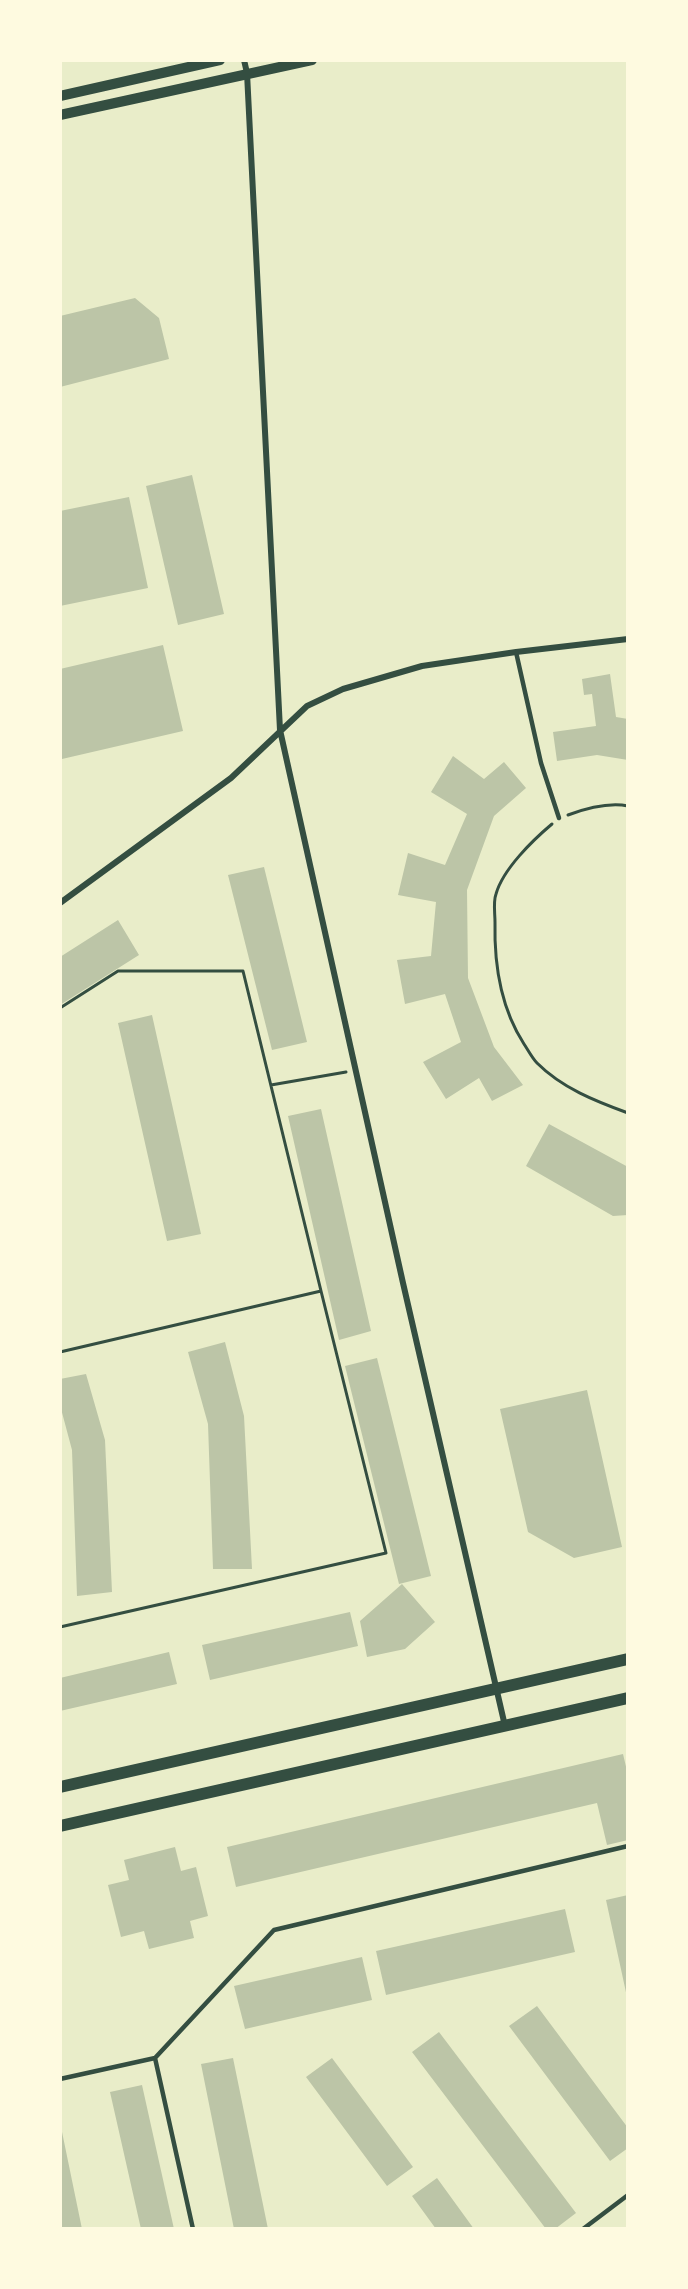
<!DOCTYPE html>
<html>
<head>
<meta charset="utf-8">
<style>
  body { margin:0 }
  #map { position:relative; width:688px; height:2289px; overflow:hidden; background:#e9edc9; font-family:Ubuntu,sans-serif }
  canvas { display:block }
  .frame { position:absolute; inset:0; border:62px solid #fefae0; pointer-events:none }
</style>
</head>
<body>
<div id="map">
<canvas width="688" height="2289"></canvas>
<div class="frame"></div>
</div>
<script>
const g = document.querySelector('canvas').getContext('2d');
g.lineJoin = 'round';
function fillPath(path, color) { g.fillStyle = color; g.fill(path, 'evenodd'); }
function stroke(path, color, width, dash) { g.strokeStyle = color; g.lineWidth = width; g.lineCap = dash ? 'butt' : 'round'; g.setLineDash(dash || []); g.stroke(path); }
const building = new Path2D(`
  M 135,298 L 159,318 L 169,359 L 60,387 L 60,316 Z
  M 192,475 L 224,614 L 178,625 L 146,486 Z
  M 129,497 L 148,588 L 60,606 L 60,511 Z
  M 163,645 L 183,731 L 62,759 L 60,749 L 60,669 Z
  M 610,674 L 616,717 L 628,719 L 628,760 L 597,755 L 557,761 L 553,732 L 596,726 L 592,694 L 584,695 L 582,679 Z
  M 453,756 L 484,779 L 504,762 L 526,788 L 494,816 L 467,890 L 468,978 L 494,1047 L 523,1085 L 492,1101 L 479,1078 L 446,1099 L 423,1062 L 461,1042 L 445,994 L 405,1004 L 397,960 L 431,956 L 436,902 L 398,895 L 408,853 L 445,865 L 467,814 L 431,792 Z
  M 264,867 L 307,1042 L 272,1050 L 228,875 Z
  M 118,920 L 139,955 L 60,1005 L 60,957 Z
  M 152,1015 L 201,1234 L 167,1241 L 118,1023 Z
  M 321,1109 L 371,1331 L 339,1340 L 288,1116 Z
  M 549,1124 L 628,1167 L 628,1215 L 613,1216 L 526,1166 Z
  M 225,1342 L 244,1416 L 252,1569 L 213,1569 L 208,1424 L 188,1352 Z
  M 377,1358 L 431,1576 L 399,1584 L 345,1366 Z
  M 86,1374 L 105,1440 L 112,1592 L 77,1596 L 72,1450 L 60,1405 L 60,1379 Z
  M 587,1390 L 622,1547 L 574,1558 L 528,1532 L 500,1409 Z
  M 402,1584 L 435,1622 L 405,1649 L 367,1657 L 360,1621 Z
  M 350,1612 L 358,1646 L 210,1680 L 202,1645 Z
  M 169,1652 L 177,1684 L 60,1711 L 60,1678 Z
  M 623,1754 L 628,1775 L 628,1840 L 607,1845 L 597,1803 L 236,1887 L 227,1847 Z
  M 175,1847 L 181,1871 L 196,1867 L 208,1916 L 190,1921 L 194,1938 L 149,1949 L 144,1931 L 121,1937 L 108,1885 L 129,1880 L 124,1860 Z
  M 628,1895 L 628,1997 L 627,1997 L 606,1900 Z
  M 565,1909 L 575,1952 L 386,1995 L 376,1951 Z
  M 362,1957 L 372,2000 L 245,2029 L 234,1986 Z
  M 537,2006 L 628,2128 L 628,2148 L 610,2161 L 509,2026 Z
  M 439,2032 L 576,2213 L 555,2229 L 546,2229 L 412,2052 Z
  M 233,2058 L 268,2229 L 234,2229 L 201,2064 Z
  M 332,2058 L 413,2167 L 387,2186 L 306,2077 Z
  M 142,2085 L 174,2229 L 141,2229 L 110,2092 Z
  M 61,2127 L 82,2229 L 60,2229 Z
  M 437,2178 L 474,2229 L 436,2229 L 412,2196 Z`);
const path = new Path2D(`
  M 568,815 C 587,808 608,802 628,806
  M 552,824 C 533,840 503,869 496,894 C 493,902 495,913 495,922 C 494,965 500,1007 524,1044 C 528,1050 532,1058 537,1063 C 562,1088 595,1101 628,1113
  M 60,1008 L 118,971 L 243,971 L 321,1291
  M 271,1085 L 346,1072
  M 60,1352 L 321,1291 L 386,1553 L 60,1627`);
const service = new Path2D(`
  M 516,652 L 541,763 L 559,818
  M 155,2058 L 193,2229
  M 60,2079 L 155,2058 L 274,1930 L 628,1846
  M 583,2229 L 628,2195`);
const minor = new Path2D(`
  M 244,60 L 247,73 L 280,730 L 403,1283 L 505,1726
  M 60,903 L 231,778 L 307,706 L 343,689 L 422,666 L 516,652 L 628,639`);
const tertiary = new Path2D(`
  M 60,96 L 220,60
  M 60,115 L 312,60`);
const secondary = new Path2D(`
  M 60,1787 L 628,1659
  M 60,1826 L 628,1698`);
fillPath(building, '#bcc5a7');
stroke(path, '#344e41', 3);
stroke(service, '#344e41', 4.5);
stroke(minor, '#344e41', 6);
stroke(tertiary, '#344e41', 10);
stroke(secondary, '#344e41', 12);
</script>
</body>
</html>
